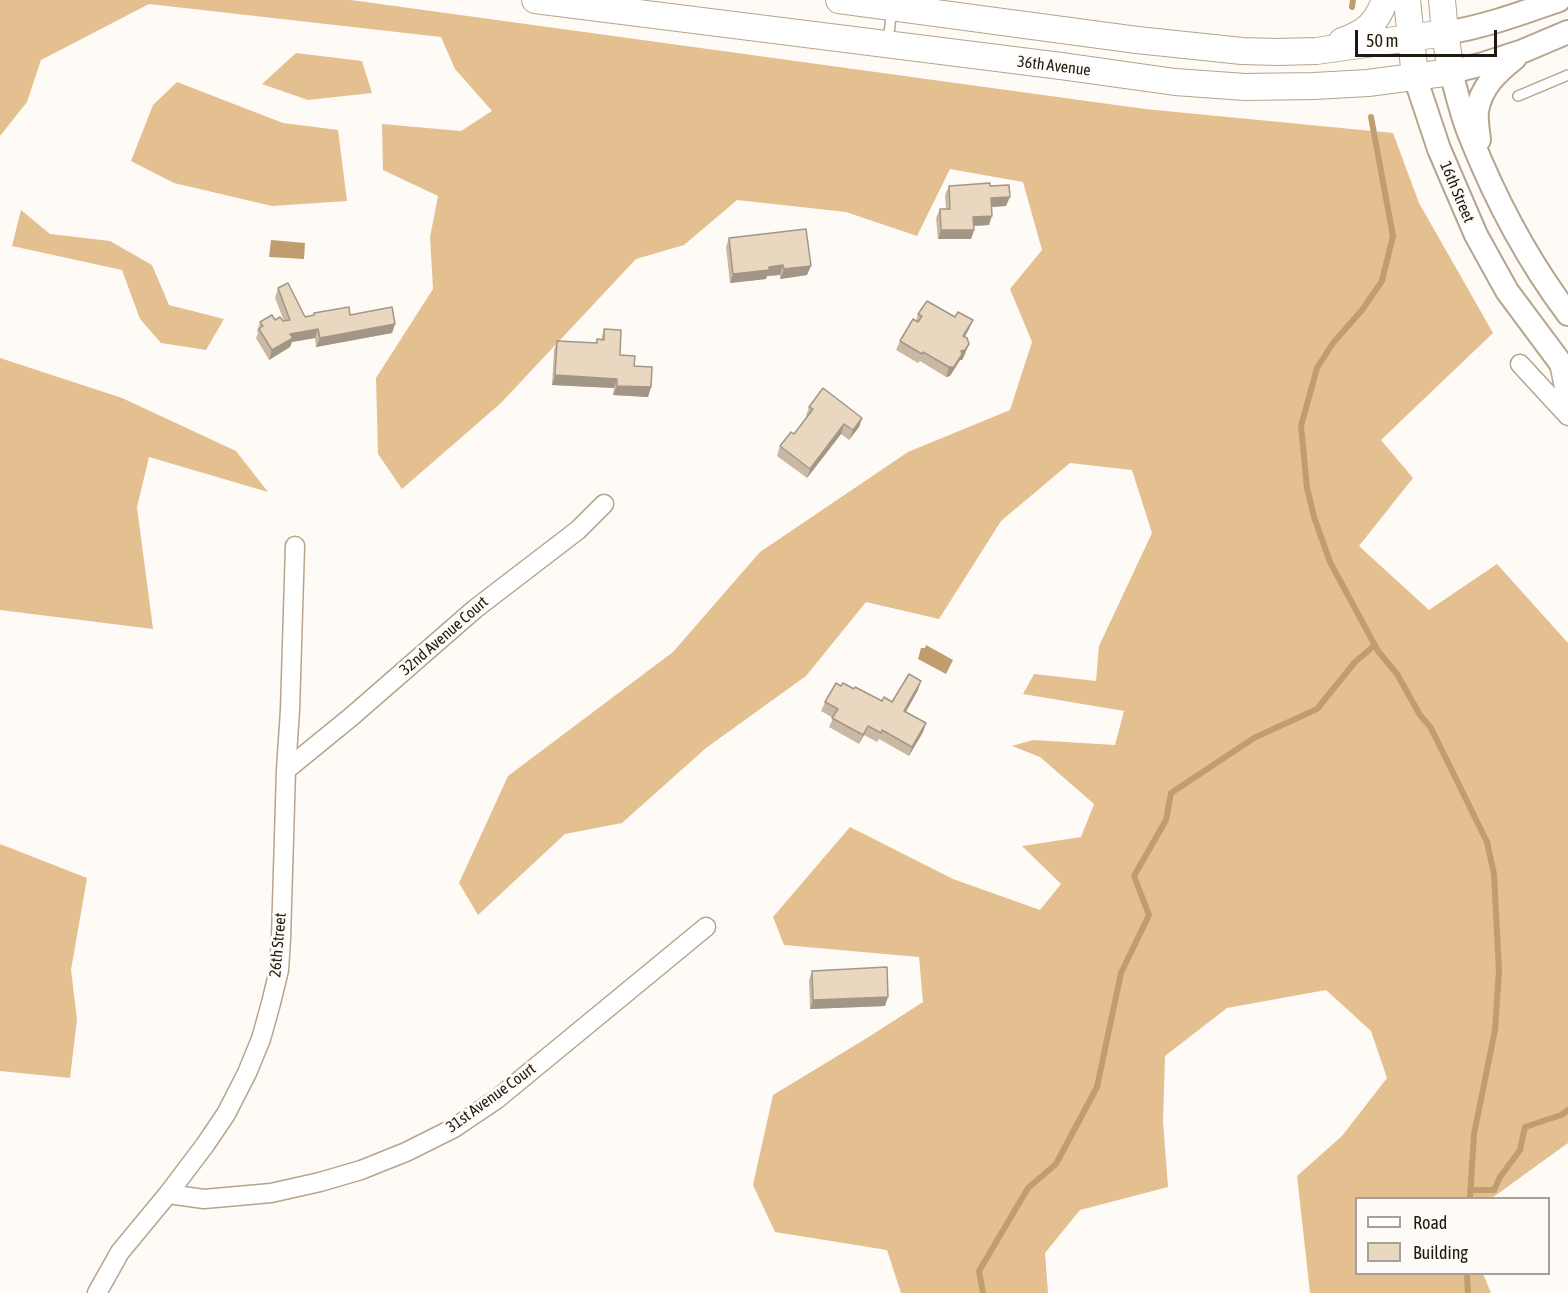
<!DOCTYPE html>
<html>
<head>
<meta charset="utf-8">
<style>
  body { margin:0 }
  #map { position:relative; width:1568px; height:1293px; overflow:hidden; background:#fefaf5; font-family:"Asap Condensed",sans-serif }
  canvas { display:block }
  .legend { position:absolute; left:1355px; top:1197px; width:195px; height:78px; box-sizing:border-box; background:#fefaf5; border:2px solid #a5a09a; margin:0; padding:8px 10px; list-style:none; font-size:18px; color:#201911 }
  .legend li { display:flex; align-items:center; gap:12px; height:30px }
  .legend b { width:30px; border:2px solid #a5a09a }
  .scale { position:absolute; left:1355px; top:30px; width:142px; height:27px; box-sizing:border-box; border:3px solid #201911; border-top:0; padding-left:8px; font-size:18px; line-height:21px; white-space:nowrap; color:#201911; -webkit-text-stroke:4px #fefaf5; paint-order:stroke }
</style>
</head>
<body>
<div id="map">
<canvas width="1568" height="1293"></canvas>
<ul class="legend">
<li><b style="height:8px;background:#fff"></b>Road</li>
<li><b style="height:16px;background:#ead7bf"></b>Building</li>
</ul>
<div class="scale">50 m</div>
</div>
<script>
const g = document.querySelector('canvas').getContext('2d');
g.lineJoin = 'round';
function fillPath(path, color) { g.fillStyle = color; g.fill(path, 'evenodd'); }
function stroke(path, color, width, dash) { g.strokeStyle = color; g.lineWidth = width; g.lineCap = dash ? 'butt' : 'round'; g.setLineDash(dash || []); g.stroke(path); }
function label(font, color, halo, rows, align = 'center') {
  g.font = font + ' "Asap Condensed",sans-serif'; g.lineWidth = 6; g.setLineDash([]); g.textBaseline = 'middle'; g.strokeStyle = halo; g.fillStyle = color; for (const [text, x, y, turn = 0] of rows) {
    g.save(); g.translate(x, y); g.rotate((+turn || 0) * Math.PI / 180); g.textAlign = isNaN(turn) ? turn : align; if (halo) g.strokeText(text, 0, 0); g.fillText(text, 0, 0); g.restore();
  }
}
const forest = new Path2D(`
  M 0,0 L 351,0 L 1145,109 L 1393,133 L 1419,203 L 1493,333 L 1381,440 L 1413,478 L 1359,546 L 1429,610 L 1497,564 L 1568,643 L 1568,1143 L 1492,1198 L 1356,1198 L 1356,1274 L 1483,1274 L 1491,1293 L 1310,1293 L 1297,1176 L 1342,1136 L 1387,1078 L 1371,1031 L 1326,990 L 1227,1008 L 1165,1056 L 1163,1121 L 1168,1187 L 1080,1210 L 1045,1253 L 1048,1293 L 901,1293 L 887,1250 L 775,1232 L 753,1185 L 773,1095 L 867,1038 L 923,1002 L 919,957 L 784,945 L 773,917 L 850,827 L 953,879 L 1040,910 L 1061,884 L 1022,846 L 1081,837 L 1094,804 L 1040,757 L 1012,746 L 1033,740 L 1115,745 L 1124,711 L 1023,694 L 1034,674 L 1096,681 L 1099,646 L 1152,533 L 1132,470 L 1070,463 L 1001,521 L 939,619 L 866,602 L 806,676 L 706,748 L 622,823 L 565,834 L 478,915 L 459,883 L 508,776 L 673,652 L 760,552 L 908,452 L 1010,410 L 1032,342 L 1010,289 L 1042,250 L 1023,182 L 950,169 L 917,236 L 846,212 L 737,200 L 684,245 L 636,259 L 501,403 L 402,489 L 378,454 L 376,378 L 433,289 L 430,237 L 438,196 L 383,170 L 382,124 L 461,131 L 492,111 L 455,69 L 441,37 L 149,4 L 41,60 L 27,102 L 0,136 Z
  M 296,53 L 362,61 L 372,93 L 308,100 L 262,84 Z
  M 177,82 L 283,123 L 338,130 L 347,201 L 272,206 L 174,183 L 131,161 L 153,105 Z
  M 21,210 L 50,234 L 110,241 L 152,265 L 169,305 L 224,319 L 206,350 L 161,343 L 140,319 L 122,270 L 12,246 Z
  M 0,358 L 122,398 L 236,451 L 268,492 L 149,457 L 137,507 L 153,629 L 0,610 Z
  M 0,844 L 87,878 L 71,970 L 77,1019 L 70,1078 L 0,1071 Z`);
const water = new Path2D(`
  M 271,240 L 305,243 L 304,259 L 269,257 Z
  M 926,645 L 953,660 L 946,674 L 918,659 L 921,648 L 925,648 Z`);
const stream = new Path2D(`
  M 1352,7 L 1353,0
  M 1371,117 L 1393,236 L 1382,281 L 1362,310 L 1333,343 L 1317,368 L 1301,426 L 1307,488 L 1314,517 L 1330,562 L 1378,651 L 1397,674 L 1420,715 L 1431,728 L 1487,842 L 1494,874 L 1499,971 L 1495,1030 L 1474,1134 L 1470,1198
  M 1470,1190 L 1494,1190 L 1500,1177 L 1520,1150 L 1525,1127 L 1561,1115 L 1568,1110
  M 1467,1274 L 1468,1293
  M 983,1293 L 979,1271 L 1028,1188 L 1056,1164 L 1097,1087 L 1121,973 L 1149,915 L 1134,876 L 1166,820 L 1171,793 L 1254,738 L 1317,709 L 1355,662 L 1375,645`);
const service = new Path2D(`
  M 888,42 L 892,8
  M 1518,96 L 1568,75`);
const minor = new Path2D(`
  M 1559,363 L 1568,408
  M 1520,364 L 1568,416
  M 286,770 L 351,717 L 475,609 L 578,530 L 604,504
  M 168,1194 L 204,1199 L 271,1193 L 320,1182 L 361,1170 L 406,1152 L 454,1128 L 497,1099 L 706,927
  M 97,1293 L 120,1252 L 168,1194 L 205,1145 L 226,1114 L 247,1073 L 261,1039 L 271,1003 L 279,970 L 281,938 L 286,770 L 290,710 L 295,546`);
const tertiary = new Path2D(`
  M 1568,32 L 1523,51 L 1483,64 L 1451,72 C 1457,94 1462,117 1471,138 C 1495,198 1529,262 1568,314
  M 1445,33 C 1484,27 1522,13 1559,0
  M 1415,77 L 1439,149 L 1476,235 L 1507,291 L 1568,373
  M 1479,140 C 1478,131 1476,120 1477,111 C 1481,87 1497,72 1515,58`);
const secondary = new Path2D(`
  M 535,0 L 1061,66 L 1175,82 L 1245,87 L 1314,86 L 1368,83 L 1451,72 L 1445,33 L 1442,0
  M 839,0 L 1137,40 L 1242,51 L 1277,52 L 1316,51 L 1445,33
  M 1407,0 L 1415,77
  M 1342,41 C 1366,33 1376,24 1385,0`);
const wall = new Path2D(`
  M 949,186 L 990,186 L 1006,206 L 992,207 L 989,225 L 974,226 L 974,230 L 971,239 L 938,239 L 936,218 L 940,209 L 946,209 L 945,195 Z
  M 729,238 L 807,275 L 780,279 L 780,275 L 767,276 L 766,279 L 730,283 L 726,247 Z
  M 278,288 L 305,317 L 313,315 L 314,313 L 350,315 L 395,324 L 392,333 L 316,347 L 315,338 L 292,342 L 290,347 L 269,360 L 256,338 L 258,333 L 257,331 L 260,322 L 275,320 L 284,321 L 275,298 Z
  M 918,314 L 969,329 L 965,336 L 965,354 L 962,360 L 960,360 L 950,376 L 946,377 L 920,361 L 918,363 L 896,350 L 900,341 L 916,321 Z
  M 604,329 L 620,355 L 634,366 L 651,387 L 648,397 L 613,395 L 614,388 L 552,385 L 554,350 L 557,341 L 596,343 L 597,339 L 601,340 Z
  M 809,407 L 862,418 L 859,427 L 849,440 L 841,434 L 807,478 L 777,456 L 780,446 L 794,434 L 807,417 L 806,416 Z
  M 841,686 L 854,689 L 882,701 L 892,702 L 918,690 L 906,712 L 926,723 L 923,732 L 909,756 L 879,739 L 877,742 L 864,735 L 859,744 L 829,727 L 833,718 L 821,711 L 825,702 Z
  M 812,971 L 885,1006 L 810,1009 L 809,980 Z`);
const shadedWall = new Path2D(`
  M 1010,197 L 1006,206 L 988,207 L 991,198 Z
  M 992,216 L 989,225 L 970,226 L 973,217 Z
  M 941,230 L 974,230 L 971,239 L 938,239 Z
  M 783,265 L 780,275 L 767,276 L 766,279 L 730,283 L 733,274 L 769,267 Z
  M 811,266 L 807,275 L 780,279 L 784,269 Z
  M 973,320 L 969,329 L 960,345 L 963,336 Z
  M 395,324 L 392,333 L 316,347 L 320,338 Z
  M 318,329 L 315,338 L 292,342 L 290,347 L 269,360 L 272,350 L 290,334 Z
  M 969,344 L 965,354 L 962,360 L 960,360 L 950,376 L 946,377 L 949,367 L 961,351 Z
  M 555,375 L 617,379 L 614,388 L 552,385 Z
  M 617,386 L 651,387 L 648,397 L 613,395 Z
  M 862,418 L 859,427 L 849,440 L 853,430 Z
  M 844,424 L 841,434 L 807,478 L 810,469 Z
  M 921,681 L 918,690 L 901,720 L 904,711 Z
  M 926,723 L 923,732 L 909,756 L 912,747 Z
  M 868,726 L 864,735 L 859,744 L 863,735 Z
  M 888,997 L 885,1006 L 810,1009 L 813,1000 Z`);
const building = new Path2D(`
  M 990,183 L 990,186 L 1009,185 L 1010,197 L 991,198 L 992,216 L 973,217 L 974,230 L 941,230 L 940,209 L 950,209 L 949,186 Z
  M 806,229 L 811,266 L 784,269 L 783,265 L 769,267 L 769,270 L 733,274 L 729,238 Z
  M 288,283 L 305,317 L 314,315 L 314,313 L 349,307 L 350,315 L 392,307 L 395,324 L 320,338 L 318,329 L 290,334 L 293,338 L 272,350 L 259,329 L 263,326 L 260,322 L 272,315 L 275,320 L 280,317 L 283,321 L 290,320 L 278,288 Z
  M 927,301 L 955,317 L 958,312 L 973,320 L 963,336 L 967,338 L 969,344 L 965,350 L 961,351 L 962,354 L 954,367 L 949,367 L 923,352 L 922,354 L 900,341 L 913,319 L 918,322 L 922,316 L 918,314 Z
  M 604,329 L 621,330 L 620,355 L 635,356 L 634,366 L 652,367 L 651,387 L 617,386 L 617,379 L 555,375 L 557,341 L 597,343 L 597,339 L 604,340 Z
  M 823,388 L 862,418 L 853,430 L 844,424 L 810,469 L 780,446 L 791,432 L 794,434 L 813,409 L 809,407 Z
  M 909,674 L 921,681 L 904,711 L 926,723 L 912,747 L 882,730 L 881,733 L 868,726 L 863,735 L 832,718 L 838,709 L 825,702 L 836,683 L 841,686 L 843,683 L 854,689 L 855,687 L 882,701 L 884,697 L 892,702 Z
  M 887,967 L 888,997 L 813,1000 L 812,971 Z`);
const streetNames = [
  ["36th Avenue",1054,66,7],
  ["16th Street",1457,192,67],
  ["32nd Avenue Court",444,636,-41],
  ["26th Street",278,945,-85],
  ["31st Avenue Court",491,1098,-36]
];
fillPath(forest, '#e4bf90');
fillPath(water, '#c09d6e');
stroke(stream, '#c09d6e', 6);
stroke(service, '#b6a48d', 12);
stroke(minor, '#b6a48d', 21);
stroke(tertiary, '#b6a48d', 26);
stroke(secondary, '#b6a48d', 28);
stroke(service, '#fff', 9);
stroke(minor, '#fff', 18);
stroke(tertiary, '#fff', 22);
stroke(secondary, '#fff', 26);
fillPath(wall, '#c9b9a4');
fillPath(shadedWall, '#a49686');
fillPath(building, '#ead7bf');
stroke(building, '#a49686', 1.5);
label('16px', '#201911', '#fefaf5', streetNames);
</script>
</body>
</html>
